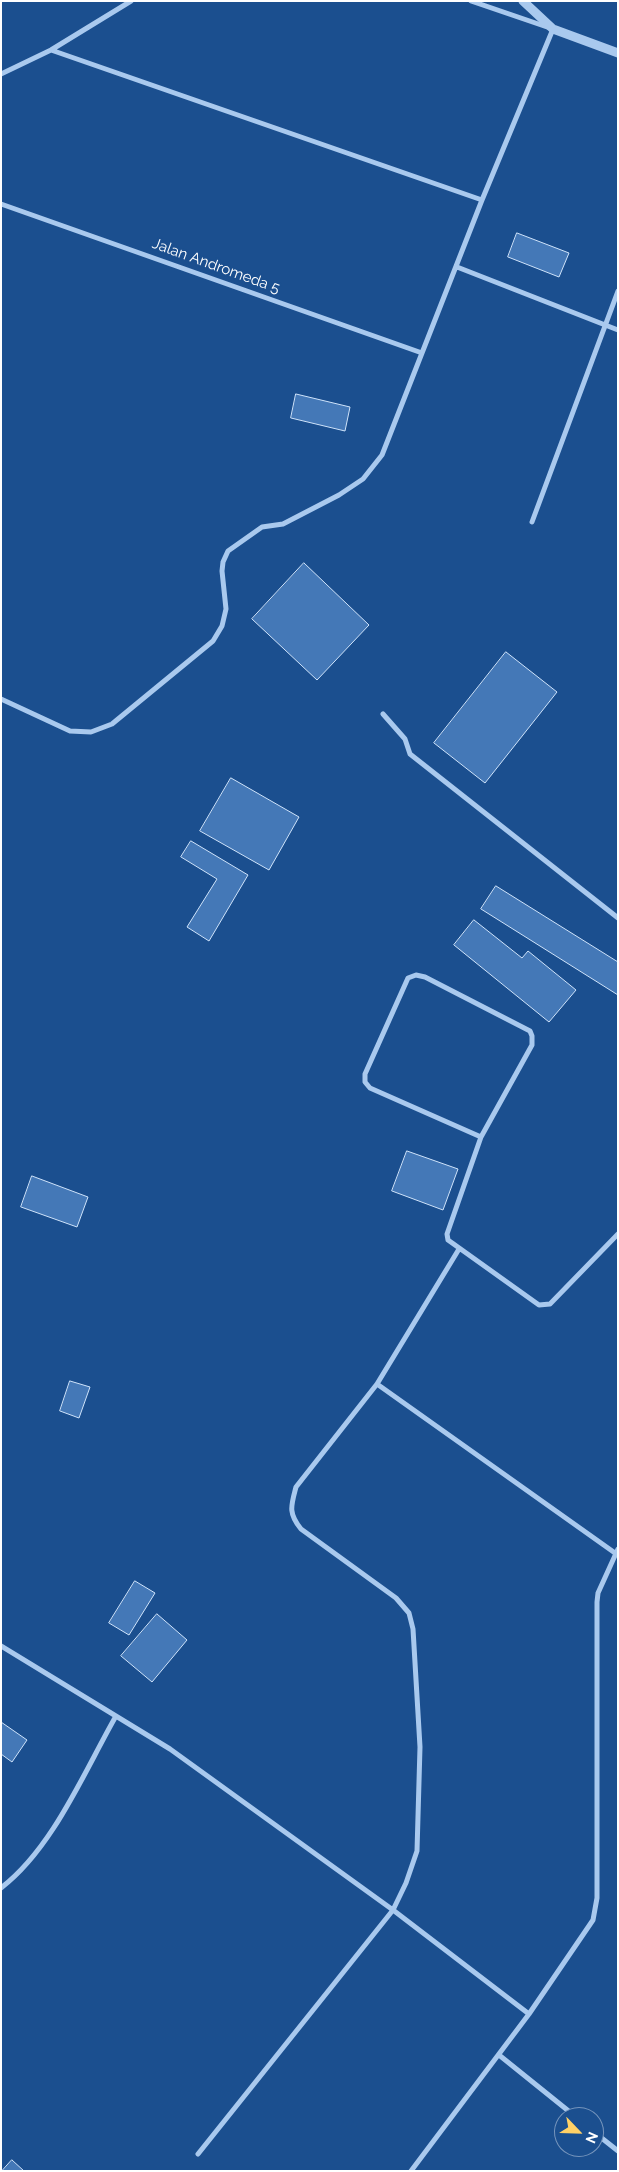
<!DOCTYPE html>
<html>
<head>
<meta charset="utf-8">
<style>
  body { margin:0 }
  #map { position:relative; width:619px; height:2172px; overflow:hidden; background:#1b4f8f; font-family:Raleway,sans-serif }
  canvas { display:block }
  .frame { position:absolute; inset:0; border:2px solid #fff; pointer-events:none }
  .north { position:absolute; left:554px; top:2107px; width:50px; height:50px; box-sizing:border-box; background:#1b4f8f; border:1px solid #7695bc; border-radius:50%; rotate:114deg; font-size:14px; font-weight:700; line-height:20px; text-align:center; color:#fff }
  .north::after { content:''; display:block; margin:auto; width:18px; height:22px; background:#ffd166; clip-path:polygon(50% 0,100% 100%,50% 72%,0 100%) }
</style>
</head>
<body>
<div id="map">
<canvas width="619" height="2172"></canvas>
<div class="frame"></div>
<div class="north">N</div>
</div>
<script>
const g = document.querySelector('canvas').getContext('2d');
g.lineJoin = 'round';
function fillPath(path, color) { g.fillStyle = color; g.fill(path, 'evenodd'); }
function stroke(path, color, width, dash) { g.strokeStyle = color; g.lineWidth = width; g.lineCap = dash ? 'butt' : 'round'; g.setLineDash(dash || []); g.stroke(path); }
function label(font, color, halo, rows, align = 'center') {
  g.font = font + ' Raleway,sans-serif'; g.lineWidth = 4; g.setLineDash([]); g.textBaseline = 'middle'; g.strokeStyle = halo; g.fillStyle = color; for (const [text, x, y, turn = 0] of rows) {
    g.save(); g.translate(x, y); g.rotate((+turn || 0) * Math.PI / 180); g.textAlign = isNaN(turn) ? turn : align; if (halo) g.strokeText(text, 0, 0); g.fillText(text, 0, 0); g.restore();
  }
}
const building = new Path2D(`
  M 517,233 L 569,253 L 559,277 L 508,257 Z
  M 296,394 L 350,407 L 345,431 L 291,418 Z
  M 304,563 L 369,625 L 317,680 L 252,619 Z
  M 506,652 L 557,692 L 485,783 L 434,743 Z
  M 231,778 L 299,817 L 269,870 L 200,831 Z
  M 191,841 L 248,875 L 209,941 L 187,927 L 217,879 L 181,857 Z
  M 496,886 L 618,962 L 618,995 L 481,909 Z
  M 474,920 L 522,958 L 528,951 L 576,990 L 549,1022 L 454,945 Z
  M 407,1151 L 458,1169 L 443,1210 L 392,1191 Z
  M 32,1176 L 88,1197 L 77,1227 L 21,1207 Z
  M 70,1381 L 90,1387 L 79,1418 L 60,1411 Z
  M 135,1581 L 155,1593 L 129,1635 L 109,1623 Z
  M 157,1614 L 187,1640 L 152,1682 L 121,1656 Z
  M 1,1722 L 27,1740 L 12,1762 L 1,1754 Z
  M 12,2160 L 24,2171 L 2,2171 Z`);
const minor = new Path2D(`
  M 51,50 L 482,200
  M 1,74 L 51,50 L 131,1
  M 1,204 L 422,353
  M 457,267 L 618,330
  M 532,522 L 618,291
  M 1,699 L 70,731 L 91,732 L 112,724 L 213,641 L 222,626 L 226,609 L 222,571 L 223,562 L 228,551 L 262,527 L 283,524 L 339,495 L 363,479 L 382,455 L 482,200 L 553,29 L 471,1
  M 383,714 L 405,739 L 410,754 L 618,918
  M 481,1137 L 532,1045 L 532,1036 L 530,1031 L 425,977 L 416,975 L 408,978 L 365,1074 L 365,1082 L 370,1088 L 481,1137 L 447,1234 L 448,1240 L 539,1305 L 550,1304 L 618,1234
  M 377,1384 L 615,1553
  M 1,1646 L 170,1749 L 393,1910 L 529,2014
  M 1,1888 C 53,1848 84,1772 116,1716
  M 499,2055 L 576,2117
  M 594,2132 L 618,2151
  M 198,2154 L 393,1910 L 406,1883 L 417,1851 L 420,1747 L 413,1629 L 409,1613 L 396,1598 L 301,1529 C 288,1513 291,1506 296,1487 L 377,1384 L 459,1249
  M 411,2171 L 529,2014 L 593,1920 L 597,1898 L 597,1602 L 598,1593 L 618,1549`);
const tertiary = new Path2D(`
  M 523,1 L 553,29 L 618,53`);
const streetNames = [
  ["Jalan Andromeda 5",216,266,20]
];
fillPath(building, '#4478b7');
stroke(building, '#cfe3fa', 1);
stroke(minor, '#a9c9ee', 5);
stroke(tertiary, '#a9c9ee', 9);
label('15px', '#fff', '#1b4f8f', streetNames);
</script>
</body>
</html>
